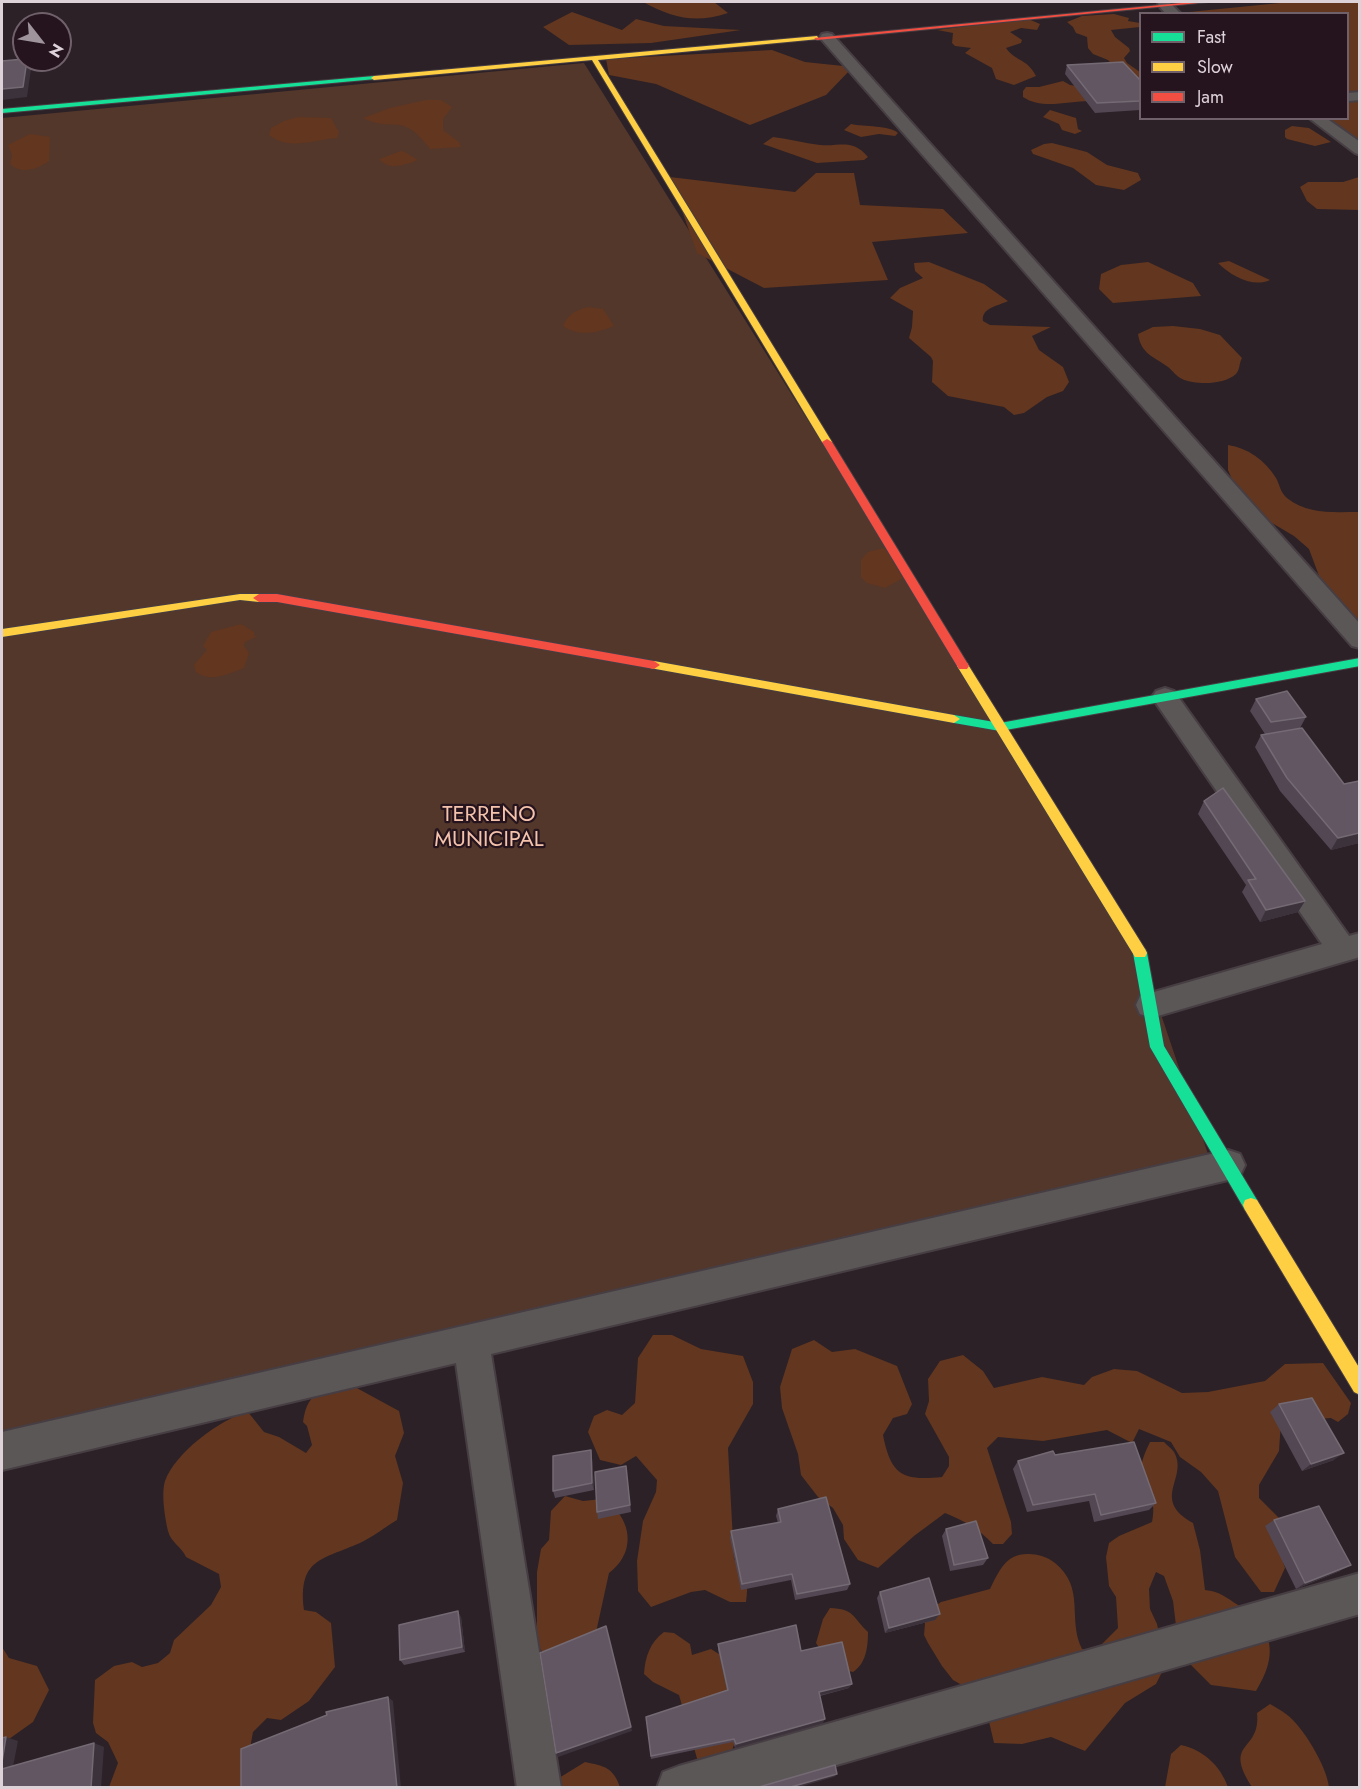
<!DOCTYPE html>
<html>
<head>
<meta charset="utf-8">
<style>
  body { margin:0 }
  #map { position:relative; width:1361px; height:1789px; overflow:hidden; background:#2b2127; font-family:Jost,sans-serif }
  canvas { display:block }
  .frame { position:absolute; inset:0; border:3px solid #ded2d9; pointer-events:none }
  .legend { position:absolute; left:1139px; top:12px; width:210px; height:108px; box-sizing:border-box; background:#25141e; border:2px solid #6f6069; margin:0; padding:8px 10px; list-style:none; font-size:18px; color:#ded2d9 }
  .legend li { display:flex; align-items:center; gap:12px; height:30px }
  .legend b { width:30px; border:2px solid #6f6069 }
  .north { position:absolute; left:12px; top:12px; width:60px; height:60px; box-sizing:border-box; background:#25141e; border:2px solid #6f6069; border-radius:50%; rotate:121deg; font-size:16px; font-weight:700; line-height:24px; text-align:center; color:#ded2d9 }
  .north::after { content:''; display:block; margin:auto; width:21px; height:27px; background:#9f949b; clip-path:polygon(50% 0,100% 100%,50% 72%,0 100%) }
</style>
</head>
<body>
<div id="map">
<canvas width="1361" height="1789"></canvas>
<div class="frame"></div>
<ul class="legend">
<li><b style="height:8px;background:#16e098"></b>Fast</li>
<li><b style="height:8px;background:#ffcf43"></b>Slow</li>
<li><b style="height:8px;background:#f24e42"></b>Jam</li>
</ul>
<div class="north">N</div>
</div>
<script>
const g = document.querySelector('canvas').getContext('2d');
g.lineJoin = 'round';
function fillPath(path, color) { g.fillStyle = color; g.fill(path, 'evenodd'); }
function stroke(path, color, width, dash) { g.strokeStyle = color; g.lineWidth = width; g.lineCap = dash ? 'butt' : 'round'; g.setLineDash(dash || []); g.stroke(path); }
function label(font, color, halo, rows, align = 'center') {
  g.font = font + ' Jost,sans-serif'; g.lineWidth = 4.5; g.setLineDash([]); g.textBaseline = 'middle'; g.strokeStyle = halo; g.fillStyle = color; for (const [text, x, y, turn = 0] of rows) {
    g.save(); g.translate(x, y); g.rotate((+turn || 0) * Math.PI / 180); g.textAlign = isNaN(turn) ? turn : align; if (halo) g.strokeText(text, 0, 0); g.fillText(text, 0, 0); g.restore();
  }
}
const green = new Path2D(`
  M 584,63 L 1139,949 L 1209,1157 L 2,1448 L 2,118 Z`);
const forest = new Path2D(`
  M 643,2 L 714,2 L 728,13 C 695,24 673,18 643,2 Z
  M 1290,2 L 1359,2 L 1359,145 L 1323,119 L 1348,118 L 1348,14 L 1179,13 Z
  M 572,12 L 622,30 L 636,19 L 664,26 L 741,30 L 651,43 L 569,45 L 543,27 Z
  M 1114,14 L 1129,18 L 1128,21 L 1140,23 L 1140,27 L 1111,30 L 1115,37 L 1129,48 L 1130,51 L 1124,58 L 1127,63 L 1140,72 L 1140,94 L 1108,60 L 1093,54 L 1088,48 L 1087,37 L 1076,33 L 1073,27 L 1067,22 L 1082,16 Z
  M 1026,18 L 1040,24 L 1037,30 L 1021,28 L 1010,32 L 1022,40 L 1021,43 L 1006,48 C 1016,62 1027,58 1036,76 L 1014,85 L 996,79 L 992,68 L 965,53 L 971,48 L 955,46 L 952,43 L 953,33 L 937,30 Z
  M 772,50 L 805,62 L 853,67 L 826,95 L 750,125 L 656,84 L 609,75 L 606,59 Z
  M 1063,81 L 1070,85 L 1091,88 L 1090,101 C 1068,101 1042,110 1023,97 L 1023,91 L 1026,87 L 1039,87 Z
  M 426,100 L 441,100 L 452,107 L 443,119 L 443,130 L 459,142 L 461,147 L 430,149 C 401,110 395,134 363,118 L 390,108 Z
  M 1050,110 L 1076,118 L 1078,129 L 1082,131 L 1075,134 L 1062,130 L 1059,124 L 1043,117 Z
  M 298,117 L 331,118 L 339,132 L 337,138 C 313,140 289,151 269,135 L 271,128 L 284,121 Z
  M 851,124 C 864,127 890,125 898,133 L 895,136 L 879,134 L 861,137 L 844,130 Z
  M 1292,126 L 1309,128 L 1331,142 L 1315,146 L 1287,139 L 1285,137 L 1285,130 Z
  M 30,134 L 50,137 L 49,161 C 38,169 21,175 10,164 L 12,155 L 8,145 Z
  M 773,137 C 789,139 804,143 820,145 C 840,147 852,138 868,157 L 864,160 L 817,163 L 763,144 Z
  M 1052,143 L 1087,152 L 1107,165 L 1138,173 L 1141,180 L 1124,190 L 1096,185 L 1073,168 L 1033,154 L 1031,150 L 1044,144 Z
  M 401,151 L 405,152 L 418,160 C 405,165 390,171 379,159 Z
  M 816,173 L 854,173 L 860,205 L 943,209 L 968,233 L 872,242 L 888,280 L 764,288 L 697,253 L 670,177 L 795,192 Z
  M 1359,177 L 1359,210 L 1317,209 L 1307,201 L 1300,187 L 1308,182 L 1343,182 Z
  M 1229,261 L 1270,280 C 1253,288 1231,276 1218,263 Z
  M 929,262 L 984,284 L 1008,301 C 998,306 981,308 983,321 L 990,325 L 1051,327 L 1032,336 L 1039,350 L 1063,367 L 1069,382 L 1063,391 L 1047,397 L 1024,413 L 1014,415 L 1004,407 L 948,396 L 932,382 L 933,361 L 931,357 L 909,338 L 912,327 L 913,311 L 890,298 L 900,288 L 923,278 L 915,271 L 914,263 Z
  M 1148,262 L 1193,283 L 1201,296 L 1113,303 L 1099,289 L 1101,274 L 1121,265 Z
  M 587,307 L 603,309 L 614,326 C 598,333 579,337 563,326 C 568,314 575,311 587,307 Z
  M 1173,326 L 1200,329 L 1220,335 L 1242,358 C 1239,363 1240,370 1236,374 C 1224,385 1196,385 1182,379 C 1176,376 1173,371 1168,367 C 1153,356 1141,354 1138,334 L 1153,327 Z
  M 1228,445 C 1248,448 1265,460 1276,478 C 1280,485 1280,492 1287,498 C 1308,515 1335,512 1359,512 L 1359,631 L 1325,592 L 1309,549 L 1294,536 L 1260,516 L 1234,484 L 1228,470 Z
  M 884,548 L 907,576 L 885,588 L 867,583 L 861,577 L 861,560 L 868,552 Z
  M 241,624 L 254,632 L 254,636 L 258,636 L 245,642 L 244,646 L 249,653 L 244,668 C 228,674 211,683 196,672 L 194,665 L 207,650 L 203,646 L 211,632 Z
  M 653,1335 L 672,1335 L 701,1349 L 743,1356 L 753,1382 L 753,1404 L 728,1448 L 734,1559 C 746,1574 749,1583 746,1602 L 730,1602 L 705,1590 L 691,1592 L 651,1607 L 638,1591 L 637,1561 L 643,1521 L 656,1492 L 657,1480 L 636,1456 L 621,1465 L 600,1460 L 588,1432 L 594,1416 L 607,1410 L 622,1415 L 635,1403 L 638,1358 Z
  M 814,1340 L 832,1352 L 855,1349 L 897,1366 L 912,1404 L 907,1414 L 893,1418 L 883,1435 C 891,1475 902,1481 942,1477 L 949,1466 L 949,1457 L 925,1414 L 929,1401 L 928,1379 L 940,1361 L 963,1355 L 983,1371 L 994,1388 L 1042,1377 L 1084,1385 L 1092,1377 L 1114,1369 L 1137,1371 L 1182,1393 L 1208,1392 L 1265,1381 L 1285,1364 L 1323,1363 L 1351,1403 L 1348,1414 L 1338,1422 L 1331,1418 L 1281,1422 L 1279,1451 L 1259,1485 L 1259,1498 L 1282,1521 L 1278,1545 L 1285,1568 L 1274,1592 L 1261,1592 L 1235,1557 L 1218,1491 L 1201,1472 L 1180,1457 L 1171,1442 L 1139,1429 L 1132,1443 L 1107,1430 L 1043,1441 L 998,1437 L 987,1448 L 1011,1522 L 1012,1534 L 1003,1544 L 993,1544 C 979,1529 964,1521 945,1513 L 914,1536 L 878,1568 L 858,1560 L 844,1539 L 843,1525 L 833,1508 L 818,1497 L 801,1475 L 798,1454 L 782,1408 L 780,1387 L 792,1349 Z
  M 355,1387 L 399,1411 L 404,1433 L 395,1456 L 403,1483 L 397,1520 C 385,1527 373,1537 360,1543 C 321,1560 298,1559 304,1610 L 316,1612 L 331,1623 L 335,1667 L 309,1701 L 281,1720 L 267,1718 L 253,1732 L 243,1787 L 109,1787 L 118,1763 L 108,1742 L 96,1733 L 93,1723 L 95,1680 L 114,1666 L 132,1662 L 142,1667 L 158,1663 L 170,1653 L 174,1640 L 211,1605 L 221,1587 L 219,1574 L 186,1557 C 182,1547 171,1543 168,1531 C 165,1518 161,1494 165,1481 C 175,1453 220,1419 248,1412 L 264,1432 L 279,1437 L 306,1453 L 312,1445 L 307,1426 L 303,1422 C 308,1387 325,1391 355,1387 Z
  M 1150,1442 L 1164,1442 C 1167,1445 1172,1449 1174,1452 C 1189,1478 1150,1499 1193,1523 L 1200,1550 L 1205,1590 C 1219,1591 1227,1598 1238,1605 C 1275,1629 1278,1655 1256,1691 L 1211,1685 L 1186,1660 L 1177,1634 L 1173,1601 L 1164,1576 L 1156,1572 L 1149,1589 L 1150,1609 L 1157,1624 L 1166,1664 L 1156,1684 L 1125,1703 L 1085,1751 L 1051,1737 L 1022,1744 L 994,1743 L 987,1713 L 976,1693 L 953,1680 L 942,1666 L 928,1643 L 924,1635 L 926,1612 L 941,1602 L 990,1589 C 999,1571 1006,1553 1029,1554 C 1037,1554 1048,1557 1055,1563 C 1086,1588 1067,1619 1082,1649 L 1095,1651 L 1118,1628 L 1116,1597 L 1109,1586 L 1106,1557 L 1109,1543 L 1119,1536 L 1152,1522 C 1158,1494 1142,1490 1141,1470 C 1141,1461 1146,1450 1150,1442 Z
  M 565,1496 L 583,1501 L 602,1499 C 607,1504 616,1509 620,1515 C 634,1536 628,1559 609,1573 L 595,1637 L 542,1652 L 537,1643 L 537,1572 L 541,1549 L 549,1540 L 551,1511 Z
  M 830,1608 C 855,1609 852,1617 868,1632 C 868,1647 866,1664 853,1672 L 832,1667 L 816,1643 L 823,1619 Z
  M 664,1632 L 674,1633 L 690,1644 L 692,1655 L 711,1649 L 722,1656 L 736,1738 L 731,1754 L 698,1762 L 679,1695 L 653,1682 L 644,1674 C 645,1657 650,1642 664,1632 Z
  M 2,1647 L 9,1658 L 37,1666 L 49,1690 L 33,1722 L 2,1744 Z
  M 1270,1704 C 1275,1707 1281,1710 1286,1714 C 1303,1726 1327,1767 1329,1787 L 1252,1787 C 1222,1740 1261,1753 1257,1713 Z
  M 1181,1745 C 1203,1750 1220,1765 1228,1787 L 1165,1787 L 1171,1754 Z
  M 585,1762 C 604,1766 613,1767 620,1787 L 550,1788 L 554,1781 Z`);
const street = new Path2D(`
  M 1159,2 L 1169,2 L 1181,14 L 1166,14 L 1158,5 Z
  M 827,33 L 832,34 L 1360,624 L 1360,648 L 1352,646 L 822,40 L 820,37 L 822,34 Z
  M 1360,92 L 1360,100 L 1348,101 L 1348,93 Z
  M 1309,118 L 1326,118 L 1360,142 L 1360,155 L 1355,153 Z
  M 1165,688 L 1174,691 L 1349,936 L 1360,933 L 1360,957 L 1151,1018 L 1140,1014 L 1136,1005 L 1140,996 L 1322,944 L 1156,703 L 1152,697 L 1156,691 Z
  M 1228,1150 L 1240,1154 L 1245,1165 L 1240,1176 L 1228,1180 L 491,1354 L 561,1788 L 517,1788 L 456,1363 L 2,1470 L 2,1432 Z
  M 1360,1573 L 1360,1614 L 757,1788 L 657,1788 L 663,1772 L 679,1766 Z`);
const fast = new Path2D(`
  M 374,76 L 376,79 L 2,113 L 2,109 Z
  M 1360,658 L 1360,666 L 1000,731 L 954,723 L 948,719 L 954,715 L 1000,723 Z
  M 1140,947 L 1145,949 L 1147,953 L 1164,1046 L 1257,1200 L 1259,1205 L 1257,1210 L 1251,1212 L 1245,1210 L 1150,1047 L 1133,953 L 1135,949 Z`);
const slow = new Path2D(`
  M 817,36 L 819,39 L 598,60 L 832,442 L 827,445 L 822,442 L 592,60 L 374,80 L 371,78 L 374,76 Z
  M 240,594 L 259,594 L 265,598 L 259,602 L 240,600 L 2,637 L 2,629 Z
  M 654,661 L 954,715 L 960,719 L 954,723 L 650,668 L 648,665 L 650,662 Z
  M 963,662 L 967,663 L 1145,949 L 1147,953 L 1145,957 L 1135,957 L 957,666 Z
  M 1251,1198 L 1257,1200 L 1360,1369 L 1360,1395 L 1354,1392 L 1245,1210 L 1243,1205 L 1245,1200 Z`);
const jam = new Path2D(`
  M 1192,2 L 1209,2 L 817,40 L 814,38 Z
  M 827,439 L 832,442 L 969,666 L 967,669 L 959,669 L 957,666 L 822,442 Z
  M 277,594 L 654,661 L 660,665 L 654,669 L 277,602 L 259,602 L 253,598 L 259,594 Z`);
const wall = new Path2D(`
  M 1067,65 L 1140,80 L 1140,110 L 1095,113 L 1065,74 Z
  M 1256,699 L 1306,717 L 1300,728 L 1359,843 L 1331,850 L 1280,791 L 1255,747 L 1261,735 L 1265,734 L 1250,711 Z
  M 1204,801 L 1305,901 L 1298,912 L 1260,922 L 1242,892 L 1246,885 L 1198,814 Z
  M 1279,1404 L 1334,1460 L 1302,1471 L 1270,1412 Z
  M 591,1450 L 592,1457 L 594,1490 L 555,1498 L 553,1491 Z
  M 1055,1455 L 1156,1503 L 1149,1510 L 1094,1522 L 1089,1501 L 1027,1512 L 1013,1469 L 1018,1461 Z
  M 626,1466 L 631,1512 L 598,1519 L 597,1512 Z
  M 778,1509 L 850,1584 L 847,1590 L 795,1600 L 791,1580 L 741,1590 L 730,1538 L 731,1531 L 778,1523 L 776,1516 Z
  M 1274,1520 L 1340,1571 L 1296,1589 L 1265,1526 Z
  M 946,1529 L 988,1558 L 983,1565 L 950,1571 L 942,1536 Z
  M 880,1592 L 935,1620 L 885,1633 L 877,1598 Z
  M 461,1617 L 465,1652 L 404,1665 L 400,1660 Z
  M 718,1644 L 801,1651 L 849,1688 L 820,1696 L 823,1723 L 735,1748 L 733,1742 L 651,1759 L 646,1717 L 727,1691 L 718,1650 Z`);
const shadedWall = new Path2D(`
  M 27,60 L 31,69 L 27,97 L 2,100 L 2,89 Z
  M 1359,833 L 1359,843 L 1331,850 L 1338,838 Z
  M 1305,901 L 1298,912 L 1260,922 L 1266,910 Z
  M 591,1450 L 592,1457 L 594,1490 L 592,1483 Z
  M 1344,1453 L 1334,1460 L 1302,1471 L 1311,1464 Z
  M 1351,1565 L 1340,1571 L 1296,1589 L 1305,1583 Z
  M 458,1611 L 461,1617 L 465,1652 L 462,1647 Z
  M 940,1614 L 935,1620 L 885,1633 L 889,1628 Z
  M 852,1684 L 849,1688 L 817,1696 L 819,1692 Z
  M 388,1697 L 393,1701 L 401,1788 L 397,1788 Z
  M 825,1719 L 823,1723 L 735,1748 L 736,1744 Z
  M 631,1727 L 632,1731 L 558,1757 L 556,1753 Z
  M 6,1737 L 18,1741 L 12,1772 L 2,1770 L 2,1762 Z
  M 94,1743 L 104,1747 L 101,1788 L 91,1788 Z
  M 837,1774 L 834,1777 L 796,1788 L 787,1788 Z`);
const building = new Path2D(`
  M 24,59 L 24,60 L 27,60 L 23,87 L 2,89 L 2,61 Z
  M 1123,62 L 1140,80 L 1140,101 L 1097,103 L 1067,65 Z
  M 1287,691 L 1306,717 L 1271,722 L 1256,699 Z
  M 1302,728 L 1344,784 L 1359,781 L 1359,833 L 1338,838 L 1287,778 L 1261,735 Z
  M 1223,788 L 1305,901 L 1266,910 L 1248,880 L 1256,879 L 1204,801 Z
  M 1312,1398 L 1344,1453 L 1311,1464 L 1279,1404 Z
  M 1134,1442 L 1156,1503 L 1101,1515 L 1095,1494 L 1033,1505 L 1018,1461 L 1053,1451 L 1055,1455 Z
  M 591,1450 L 592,1483 L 553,1491 L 553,1456 Z
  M 626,1466 L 630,1505 L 597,1512 L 595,1472 Z
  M 826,1497 L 850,1584 L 797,1594 L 792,1574 L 742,1584 L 731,1531 L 781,1522 L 778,1509 Z
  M 1319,1506 L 1351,1565 L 1305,1583 L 1274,1520 Z
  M 976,1521 L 988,1558 L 954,1565 L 946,1529 Z
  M 929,1578 L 940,1614 L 889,1628 L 880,1592 Z
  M 458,1611 L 462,1647 L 400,1660 L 399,1625 Z
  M 796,1625 L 801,1651 L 842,1642 L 852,1684 L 819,1692 L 825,1719 L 736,1744 L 734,1739 L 651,1756 L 646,1717 L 728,1690 L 718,1644 Z
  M 606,1626 L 631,1727 L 556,1753 L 540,1653 Z
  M 388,1697 L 397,1788 L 241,1788 L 241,1749 L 327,1715 L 326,1712 Z
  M 6,1737 L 2,1762 L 2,1738 Z
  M 94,1743 L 91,1788 L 2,1788 L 2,1769 Z
  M 835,1765 L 837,1774 L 787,1788 L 745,1788 L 759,1787 Z`);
const parkNames = [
  ["TERRENO",489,816],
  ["MUNICIPAL",489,841]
];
fillPath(green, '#53372b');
fillPath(forest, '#62361f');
stroke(street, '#473e43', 4);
stroke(fast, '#473e43', 2);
stroke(slow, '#473e43', 2);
stroke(jam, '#473e43', 2);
fillPath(street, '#5b5757');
fillPath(fast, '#16e098');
fillPath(slow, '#ffcf43');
fillPath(jam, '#f24e42');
fillPath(wall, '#524753');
fillPath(shadedWall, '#3c323b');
fillPath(building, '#615661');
stroke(building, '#746a74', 1.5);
label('22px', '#f5c3ab', '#25141e', parkNames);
</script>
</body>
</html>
